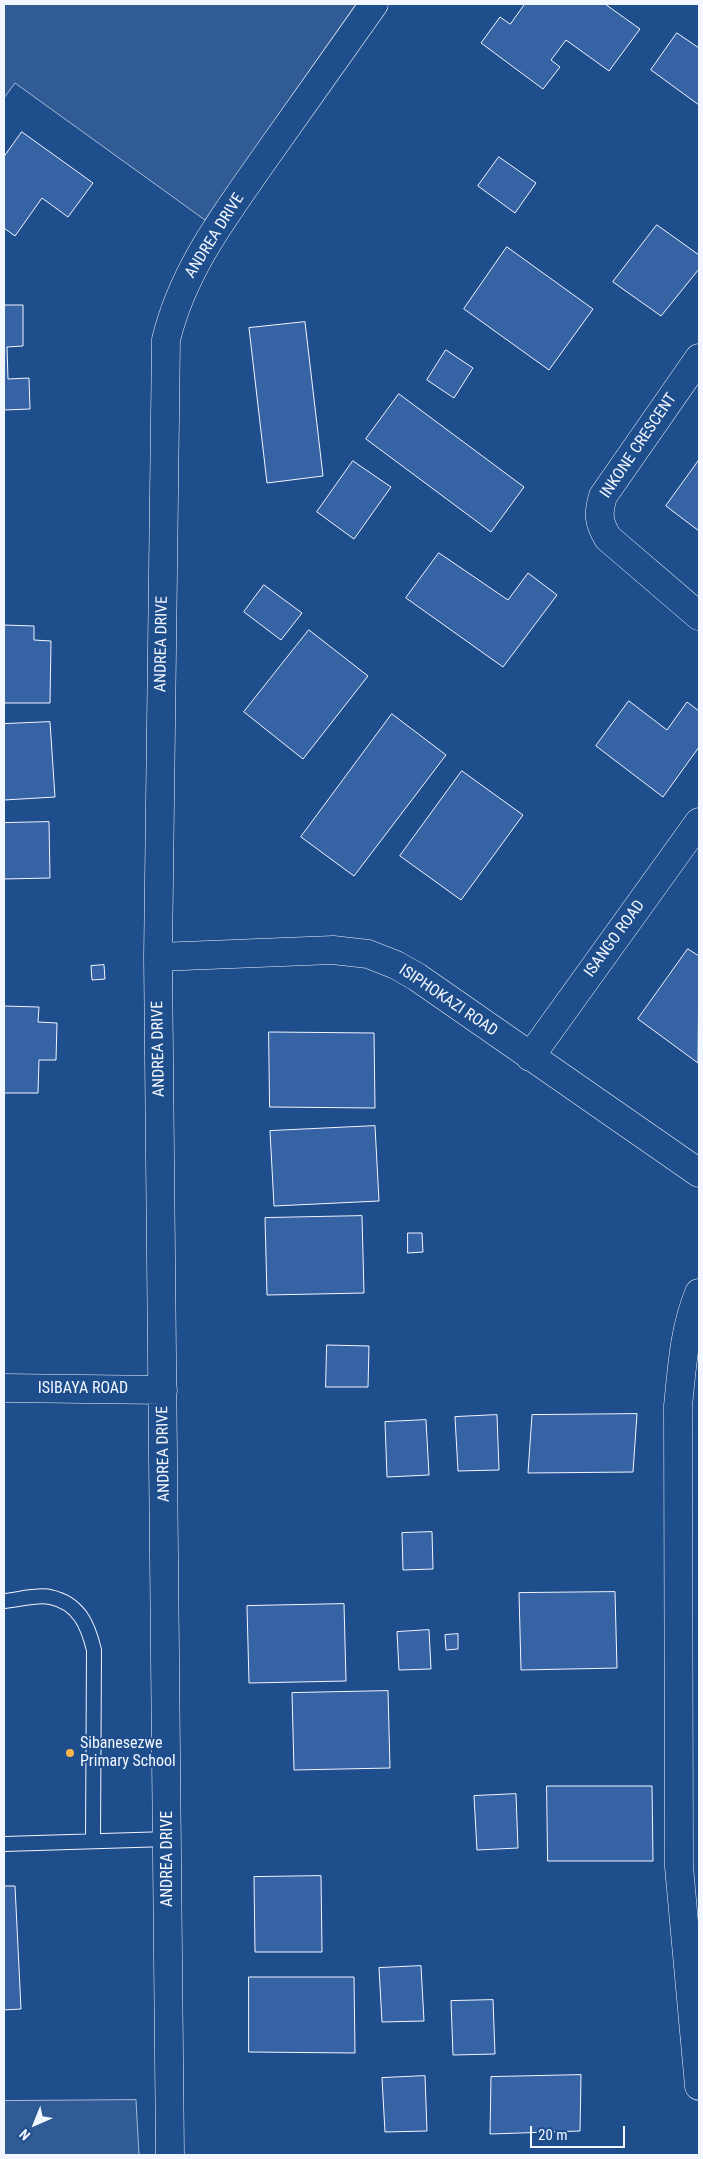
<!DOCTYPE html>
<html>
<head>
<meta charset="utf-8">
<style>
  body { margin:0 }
  #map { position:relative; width:703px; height:2159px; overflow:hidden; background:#1f4e8c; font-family:"Roboto Condensed",sans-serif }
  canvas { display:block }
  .frame { position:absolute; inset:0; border:5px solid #f2f6ff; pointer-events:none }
  .north { position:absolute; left:10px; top:2099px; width:50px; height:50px; -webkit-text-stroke:4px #1f4e8c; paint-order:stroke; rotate:224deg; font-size:14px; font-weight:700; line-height:20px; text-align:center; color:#f2f6ff }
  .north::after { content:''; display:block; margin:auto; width:18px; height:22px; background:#f2f6ff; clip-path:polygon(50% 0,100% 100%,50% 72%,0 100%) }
  .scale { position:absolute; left:530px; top:2126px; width:95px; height:22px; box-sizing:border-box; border:2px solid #f2f6ff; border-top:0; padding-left:6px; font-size:15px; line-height:18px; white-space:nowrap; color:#f2f6ff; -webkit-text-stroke:4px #1f4e8c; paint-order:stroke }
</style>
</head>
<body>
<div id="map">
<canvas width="703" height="2159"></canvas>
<div class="frame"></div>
<div class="north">N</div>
<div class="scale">20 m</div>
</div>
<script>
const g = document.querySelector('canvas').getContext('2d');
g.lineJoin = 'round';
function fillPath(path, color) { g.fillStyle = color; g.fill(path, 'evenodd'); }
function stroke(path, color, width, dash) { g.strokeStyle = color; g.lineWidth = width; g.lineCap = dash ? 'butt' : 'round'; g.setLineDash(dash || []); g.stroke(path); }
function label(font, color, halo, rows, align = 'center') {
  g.font = font + ' "Roboto Condensed",sans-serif'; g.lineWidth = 4; g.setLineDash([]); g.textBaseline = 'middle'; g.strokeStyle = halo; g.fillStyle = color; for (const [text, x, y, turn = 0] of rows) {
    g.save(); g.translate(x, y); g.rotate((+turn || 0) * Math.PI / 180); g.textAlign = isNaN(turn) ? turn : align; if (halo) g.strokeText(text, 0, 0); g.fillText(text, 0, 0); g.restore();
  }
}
const built = new Path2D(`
  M 4,4 L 356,4 L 205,220 L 15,83 L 4,98 Z
  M 136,2100 L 139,2155 L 4,2155 L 4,2101 Z`);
const building = new Path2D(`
  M 525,4 L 605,4 L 640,29 L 609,71 L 566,40 L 551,60 L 560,67 L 543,89 L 481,43 L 500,17 L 510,24 Z
  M 677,33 L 699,48 L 699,105 L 651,70 Z
  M 22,132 L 93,183 L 68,217 L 42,198 L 15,236 L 4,228 L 4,157 Z
  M 499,157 L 536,183 L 515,213 L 478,186 Z
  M 657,225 L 699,255 L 699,269 L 661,316 L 613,282 Z
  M 507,247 L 593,309 L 549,370 L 464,309 Z
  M 4,305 L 23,305 L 23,346 L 7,347 L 8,379 L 29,378 L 30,409 L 4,410 Z
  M 305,322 L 323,476 L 267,483 L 249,328 Z
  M 446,350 L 473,368 L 454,398 L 427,380 Z
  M 399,394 L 524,487 L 491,532 L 366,439 Z
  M 699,460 L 699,531 L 666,506 Z
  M 353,461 L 391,487 L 354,539 L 317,512 Z
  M 439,553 L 508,600 L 528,573 L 557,595 L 503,667 L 406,598 Z
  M 264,585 L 302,613 L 281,640 L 244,612 Z
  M 4,625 L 34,626 L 34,640 L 51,641 L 50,703 L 4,703 Z
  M 309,630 L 368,676 L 303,759 L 244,712 Z
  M 629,701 L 667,730 L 687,702 L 699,711 L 699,747 L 663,797 L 596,746 Z
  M 392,714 L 446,755 L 354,876 L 301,837 Z
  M 50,722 L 55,797 L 4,800 L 4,724 Z
  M 462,771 L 523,815 L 461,900 L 400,856 Z
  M 49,822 L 50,878 L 4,879 L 4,823 Z
  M 688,949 L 699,956 L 698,1063 L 638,1019 Z
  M 104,965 L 105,979 L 92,980 L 91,966 Z
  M 4,1006 L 39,1007 L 38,1022 L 57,1023 L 56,1060 L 39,1060 L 38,1093 L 4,1093 Z
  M 269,1032 L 374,1033 L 375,1108 L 270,1107 Z
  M 375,1126 L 379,1201 L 274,1206 L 270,1131 Z
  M 362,1216 L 364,1293 L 267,1295 L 265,1218 Z
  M 408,1233 L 422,1233 L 423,1252 L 408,1253 Z
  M 327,1345 L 369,1346 L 368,1387 L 326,1387 Z
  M 637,1414 L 633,1472 L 528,1473 L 532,1415 Z
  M 497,1415 L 499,1470 L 458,1471 L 455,1417 Z
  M 426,1420 L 429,1475 L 387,1477 L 385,1422 Z
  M 432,1532 L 433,1569 L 403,1570 L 402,1533 Z
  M 615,1592 L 617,1668 L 521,1670 L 519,1593 Z
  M 344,1604 L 346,1681 L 249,1683 L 247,1606 Z
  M 429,1630 L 431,1669 L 399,1670 L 397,1632 Z
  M 458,1634 L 458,1649 L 446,1650 L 445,1635 Z
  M 388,1691 L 390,1768 L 294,1770 L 292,1693 Z
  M 547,1786 L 652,1786 L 653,1861 L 548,1861 Z
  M 516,1794 L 518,1848 L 477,1850 L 474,1796 Z
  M 321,1876 L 322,1952 L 255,1952 L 254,1877 Z
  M 4,1886 L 15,1886 L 21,2009 L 4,2010 Z
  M 421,1966 L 424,2021 L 382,2022 L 379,1968 Z
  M 249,1977 L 354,1977 L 355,2053 L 249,2052 Z
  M 493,2000 L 495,2054 L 453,2055 L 451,2001 Z
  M 581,2075 L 580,2131 L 490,2134 L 491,2077 Z
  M 425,2076 L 427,2131 L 385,2132 L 382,2078 Z`);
const service = new Path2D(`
  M 4,1601 C 16,1600 39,1594 50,1597 C 79,1603 88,1625 94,1650 L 93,1841
  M 4,1844 L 168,1839`);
const minor = new Path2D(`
  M 699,358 L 603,496 C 598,513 598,522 608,538 L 699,616
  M 158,957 L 333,950 L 368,954 L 396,965 L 417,977 L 699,1173
  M 530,1057 L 699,822
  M 699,1293 C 684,1329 682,1368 678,1406 L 679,1867 L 699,2086
  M 4,1388 L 163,1390
  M 170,2155 L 158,957 L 166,340 C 183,269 226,214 267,155 C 303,105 338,54 374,4`);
const markers = [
  [70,1753,5,"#ffb74d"]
];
const streetNames = [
  ["ANDREA DRIVE",215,236,-58],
  ["INKONE CRESCENT",639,446,-56],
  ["ANDREA DRIVE",162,644,-89],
  ["ISANGO ROAD",615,939,-54],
  ["ISIPHOKAZI ROAD",448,1001,34],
  ["ANDREA DRIVE",159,1049,-91],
  ["ISIBAYA ROAD",83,1389],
  ["ANDREA DRIVE",164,1454,-91],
  ["ANDREA DRIVE",168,1859,-90]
];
const poiNames = [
  ["Sibanesezwe",80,1744],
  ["Primary School",80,1762]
];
fillPath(built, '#305b95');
stroke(built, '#a8bbd7', 1);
fillPath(building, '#3563a3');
stroke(building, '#f2f6ff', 1);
stroke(service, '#f2f6ff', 16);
stroke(minor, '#f2f6ff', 29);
stroke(service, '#1f4e8c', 14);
stroke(minor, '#1f4e8c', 28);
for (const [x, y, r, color] of markers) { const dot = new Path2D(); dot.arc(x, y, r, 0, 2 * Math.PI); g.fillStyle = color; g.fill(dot); stroke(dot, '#1f4e8c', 2); }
label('16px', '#f2f6ff', '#1f4e8c', streetNames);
label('16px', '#f2f6ff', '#1f4e8c', poiNames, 'left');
</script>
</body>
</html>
